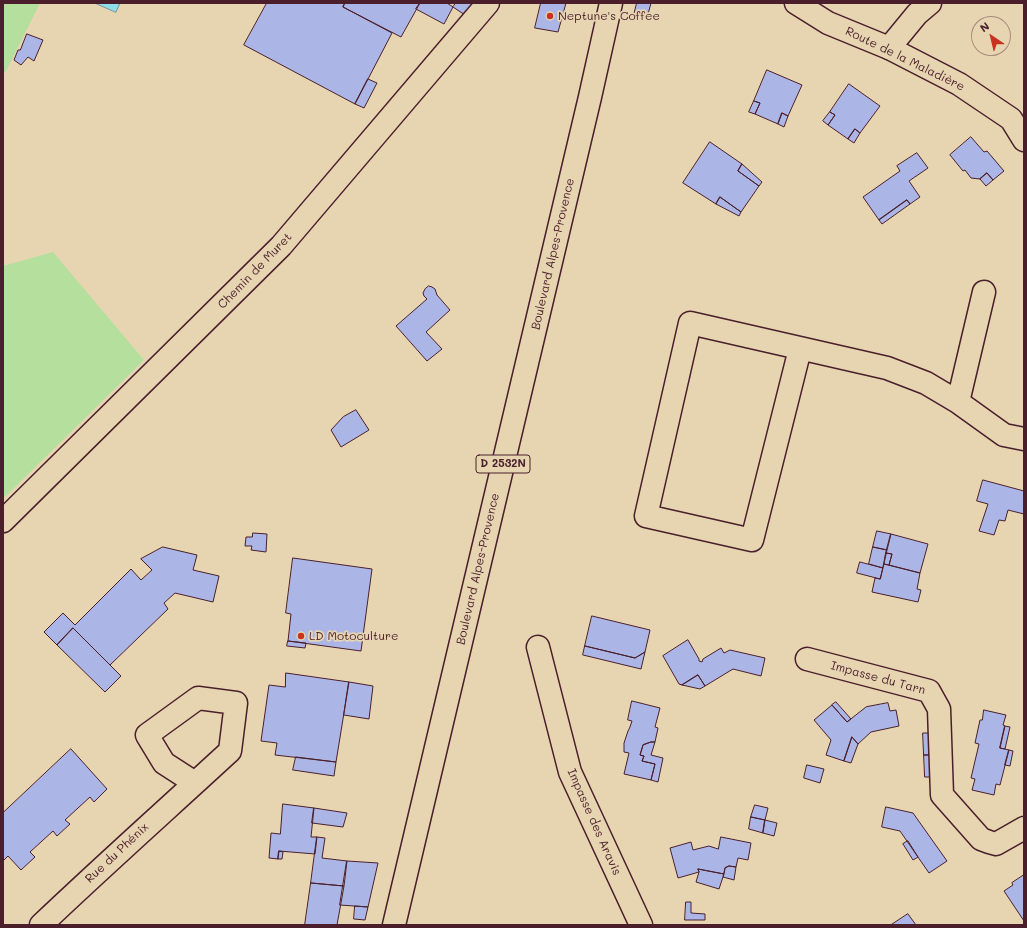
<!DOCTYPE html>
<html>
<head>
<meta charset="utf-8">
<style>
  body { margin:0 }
  #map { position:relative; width:1027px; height:928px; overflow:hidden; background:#e7d5b2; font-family:Mali,sans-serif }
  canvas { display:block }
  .frame { position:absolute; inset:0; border:4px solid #4a1f2b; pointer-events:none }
  .north { position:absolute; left:971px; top:16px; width:40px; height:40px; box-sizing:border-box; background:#e7d5b2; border:1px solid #a88c7c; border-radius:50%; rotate:325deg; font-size:11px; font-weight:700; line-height:16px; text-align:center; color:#4a1f2b }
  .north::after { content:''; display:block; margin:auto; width:14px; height:18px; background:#c8321e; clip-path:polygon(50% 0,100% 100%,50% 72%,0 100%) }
</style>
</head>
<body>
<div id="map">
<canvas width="1027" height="928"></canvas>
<div class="frame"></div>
<div class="north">N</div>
</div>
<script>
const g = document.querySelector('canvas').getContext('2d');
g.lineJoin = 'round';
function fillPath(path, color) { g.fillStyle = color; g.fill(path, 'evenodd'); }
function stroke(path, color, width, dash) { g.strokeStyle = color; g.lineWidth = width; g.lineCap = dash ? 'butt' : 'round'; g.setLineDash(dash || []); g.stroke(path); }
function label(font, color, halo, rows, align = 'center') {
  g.font = font + ' Mali,sans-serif'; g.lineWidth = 3.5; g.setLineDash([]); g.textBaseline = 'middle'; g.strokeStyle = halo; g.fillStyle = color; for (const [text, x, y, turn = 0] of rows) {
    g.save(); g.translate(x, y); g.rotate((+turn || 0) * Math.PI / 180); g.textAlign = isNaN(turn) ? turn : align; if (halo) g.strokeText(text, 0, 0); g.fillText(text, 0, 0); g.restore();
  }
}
const green = new Path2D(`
  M 3,3 L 40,3 L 6,71 L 3,74 Z
  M 53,252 L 144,360 L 3,499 L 3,266 Z`);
const water = new Path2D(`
  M 95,3 L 120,3 L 116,12 Z`);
const building = new Path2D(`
  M 267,3 L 345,3 L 343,7 L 392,33 L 355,104 L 244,45 Z
  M 345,3 L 420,3 L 401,37 L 343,7 Z
  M 420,3 L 447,3 L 453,7 L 444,24 L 416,9 Z
  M 456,3 L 475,3 L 465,15 L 453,7 Z
  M 541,3 L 566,3 L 558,32 L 535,28 Z
  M 637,3 L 651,3 L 647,18 L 634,15 Z
  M 27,34 L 43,40 L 34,61 L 28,57 L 21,65 L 14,60 L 18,50 L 20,50 Z
  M 767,70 L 802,85 L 788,116 L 782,113 L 778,124 L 755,114 L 760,103 L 754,101 Z
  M 368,79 L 377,83 L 364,108 L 355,104 Z
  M 849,84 L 880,106 L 860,133 L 855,129 L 848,139 L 828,125 L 835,115 L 830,112 Z
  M 754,101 L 760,103 L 755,114 L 749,112 Z
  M 830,112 L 835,115 L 828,125 L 823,121 Z
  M 782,113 L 788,116 L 784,127 L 778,124 Z
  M 855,129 L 860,133 L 854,143 L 848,139 Z
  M 971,137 L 984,152 L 987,151 L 1004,171 L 993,180 L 987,173 L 980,179 L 971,178 L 965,170 L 963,171 L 950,155 Z
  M 710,142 L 742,164 L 738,171 L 759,186 L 741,212 L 720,197 L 716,204 L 683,183 Z
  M 917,153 L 928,168 L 909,181 L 920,197 L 910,204 L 907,200 L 879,220 L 863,197 L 900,171 L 897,166 Z
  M 742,164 L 762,182 L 759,186 L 738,171 Z
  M 987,173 L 993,180 L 986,186 L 980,179 Z
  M 720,197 L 741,212 L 739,216 L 716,204 Z
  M 907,200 L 910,204 L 882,224 L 879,220 Z
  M 429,286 L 432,287 L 435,289 L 437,295 L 450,310 L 426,332 L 442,349 L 427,361 L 396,326 L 427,299 L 424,296 L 423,293 L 425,289 Z
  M 356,410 L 369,430 L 341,447 L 331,430 L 343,417 Z
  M 983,480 L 1024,491 L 1024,514 L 1008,510 L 1005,521 L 999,520 L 994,535 L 979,531 L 988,504 L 977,501 Z
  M 877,531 L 891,534 L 887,550 L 873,547 Z
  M 253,533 L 267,534 L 266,552 L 251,550 L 252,546 L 245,546 L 246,537 L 252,537 Z
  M 891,534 L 928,544 L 920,573 L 889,565 L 892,554 L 886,553 Z
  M 163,547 L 197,555 L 193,570 L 219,576 L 213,602 L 175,593 L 164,603 L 168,609 L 110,665 L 73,628 L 57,645 L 44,632 L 63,613 L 75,625 L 131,569 L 141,580 L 152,570 L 141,559 Z
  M 873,547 L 887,550 L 883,568 L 869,564 Z
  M 886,553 L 892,554 L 889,565 L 884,564 Z
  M 293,558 L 372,569 L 361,651 L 288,641 L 291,614 L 286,613 Z
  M 860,562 L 883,568 L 880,579 L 857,573 Z
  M 884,564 L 920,573 L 917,589 L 921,590 L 918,602 L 872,592 L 875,578 L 880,579 Z
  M 592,616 L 650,630 L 645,652 L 635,658 L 585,646 Z
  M 73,628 L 121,676 L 105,692 L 57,645 Z
  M 688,640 L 699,659 L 699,661 L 702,662 L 703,659 L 721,648 L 724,653 L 730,650 L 765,658 L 761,676 L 733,669 L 705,686 L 698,675 L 682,685 L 679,684 L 663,656 Z
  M 288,641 L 306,643 L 305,648 L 287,646 Z
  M 585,646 L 635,658 L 645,652 L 641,669 L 583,655 Z
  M 286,673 L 349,682 L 336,762 L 275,755 L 277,743 L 261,741 L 269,685 L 285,687 Z
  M 698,675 L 705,686 L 700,689 L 682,685 Z
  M 349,682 L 373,686 L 369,719 L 344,715 Z
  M 632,701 L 660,708 L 655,727 L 658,728 L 655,742 L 651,742 L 643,745 L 640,755 L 644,756 L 642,761 L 655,764 L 651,780 L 624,774 L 629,753 L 624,752 L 624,743 L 628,731 L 630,727 L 632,721 L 628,720 Z
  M 836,702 L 851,719 L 847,722 L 832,705 Z
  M 888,703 L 890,711 L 896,710 L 899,726 L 871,732 L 858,744 L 852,737 L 844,761 L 826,755 L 831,740 L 814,720 L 832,705 L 847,722 L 866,707 Z
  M 984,710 L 1006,715 L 1003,725 L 1005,726 L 1000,748 L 1009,750 L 1000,785 L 996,784 L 994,795 L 972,790 L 975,779 L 971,778 L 979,744 L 975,743 L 980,720 L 982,720 Z
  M 1005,726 L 1010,727 L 1005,749 L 1000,748 Z
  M 923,733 L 934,733 L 935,755 L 924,755 Z
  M 852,737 L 858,744 L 851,763 L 844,761 Z
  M 651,742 L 655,742 L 651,755 L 663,758 L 658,782 L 651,780 L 655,764 L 642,761 L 644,756 L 640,755 L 643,745 Z
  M 71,749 L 107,789 L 94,802 L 90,797 L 65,820 L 70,824 L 57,836 L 53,831 L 30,852 L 35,857 L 21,870 L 8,856 L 3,861 L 3,813 Z
  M 1009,750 L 1013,751 L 1010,766 L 1005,765 Z
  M 924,755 L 935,755 L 936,777 L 925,777 Z
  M 296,757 L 336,762 L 334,776 L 293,770 Z
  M 807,765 L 824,769 L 820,783 L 804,778 Z
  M 283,804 L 314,808 L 311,837 L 317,837 L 315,854 L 279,851 L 278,859 L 269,858 L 271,833 L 280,834 Z
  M 755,805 L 768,808 L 765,820 L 751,817 Z
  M 886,807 L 913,813 L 947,861 L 929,873 L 900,831 L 882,827 Z
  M 314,808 L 347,813 L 343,827 L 312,823 Z
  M 751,817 L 765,820 L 763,833 L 749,829 Z
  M 765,820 L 777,823 L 774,836 L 763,833 Z
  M 317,837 L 325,838 L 322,858 L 347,861 L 344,886 L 311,883 Z
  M 721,837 L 751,843 L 748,860 L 738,858 L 736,867 L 729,866 L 725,868 L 724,874 L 698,869 L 699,872 L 678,878 L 670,848 L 691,842 L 693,850 L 709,846 L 718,849 Z
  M 908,841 L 918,857 L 913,860 L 903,844 Z
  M 279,851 L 283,852 L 282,859 L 278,859 Z
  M 347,861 L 378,863 L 368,907 L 340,905 Z
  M 729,866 L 736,867 L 734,880 L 723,877 L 725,868 Z
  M 698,869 L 724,874 L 719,889 L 696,882 L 699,872 Z
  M 1024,875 L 1024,921 L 1004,891 L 1013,885 L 1012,883 Z
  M 311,883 L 344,886 L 337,925 L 305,925 Z
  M 686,902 L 691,902 L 691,913 L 705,914 L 705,920 L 685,920 Z
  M 355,906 L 368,907 L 365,920 L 354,919 Z
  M 908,914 L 916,925 L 891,925 Z`);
const minor = new Path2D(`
  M 889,48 L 917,14 L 930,3
  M 800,349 L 752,540 L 646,516 L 690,323 L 887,368 L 926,383 L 958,402 L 1004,435 L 1024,439
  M 958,402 L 984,292
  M 3,521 L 281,246 L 488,3
  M 538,647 L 570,772 L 641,925
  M 807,659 L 929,691 L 939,709 L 942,795 L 981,839 L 989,842 L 996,844 L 1024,828
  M 41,925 C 103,866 167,809 230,751 L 236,703 L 198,698 L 147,735 L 164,763 L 195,783`);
const tertiary = new Path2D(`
  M 796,3 L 828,23 L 889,48 L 959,84 L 1011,119 L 1024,140`);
const primary = new Path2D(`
  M 394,925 L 590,97 L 611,3`);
const markers = [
  [550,16,4,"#c8321e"],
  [301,636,4,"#c8321e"]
];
const shields = [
  [503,464,54]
];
const shieldNames = [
  ["D 2532N",503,464]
];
const poiNames = [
  ["Neptune's Coffee",558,16],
  ["LD Motoculture",309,636]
];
const streetNames = [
  ["Route de la Maladière",905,59,26],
  ["Boulevard Alpes-Provence",553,254,-77],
  ["Chemin de Muret",255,271,-46],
  ["Boulevard Alpes-Provence",478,569,-77],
  ["Impasse du Tarn",878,678,15],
  ["Impasse des Aravis",594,822,66],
  ["Rue du Phénix",117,853,-43]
];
fillPath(green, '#b5df9c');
fillPath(water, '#8edee9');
stroke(water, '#73929d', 1);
fillPath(building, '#abb6e7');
stroke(building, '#4a1f2b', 1);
stroke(minor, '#4a1f2b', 25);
stroke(tertiary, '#4a1f2b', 25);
stroke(primary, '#4a1f2b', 25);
stroke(minor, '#e7d5b2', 22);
stroke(tertiary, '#e7d5b2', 22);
stroke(primary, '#e7d5b2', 22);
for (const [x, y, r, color] of markers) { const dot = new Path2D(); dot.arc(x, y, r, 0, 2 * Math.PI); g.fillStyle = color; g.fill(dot); stroke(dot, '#e7d5b2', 1.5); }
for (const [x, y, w] of shields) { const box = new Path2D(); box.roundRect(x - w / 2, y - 9, w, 18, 3); g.fillStyle = '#e7d5b2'; g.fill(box); stroke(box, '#4a1f2b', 1); }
label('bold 11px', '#4a1f2b', null, shieldNames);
label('12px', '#4a1f2b', '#e7d5b2', poiNames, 'left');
label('12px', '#4a1f2b', '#e7d5b2', streetNames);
</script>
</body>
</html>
